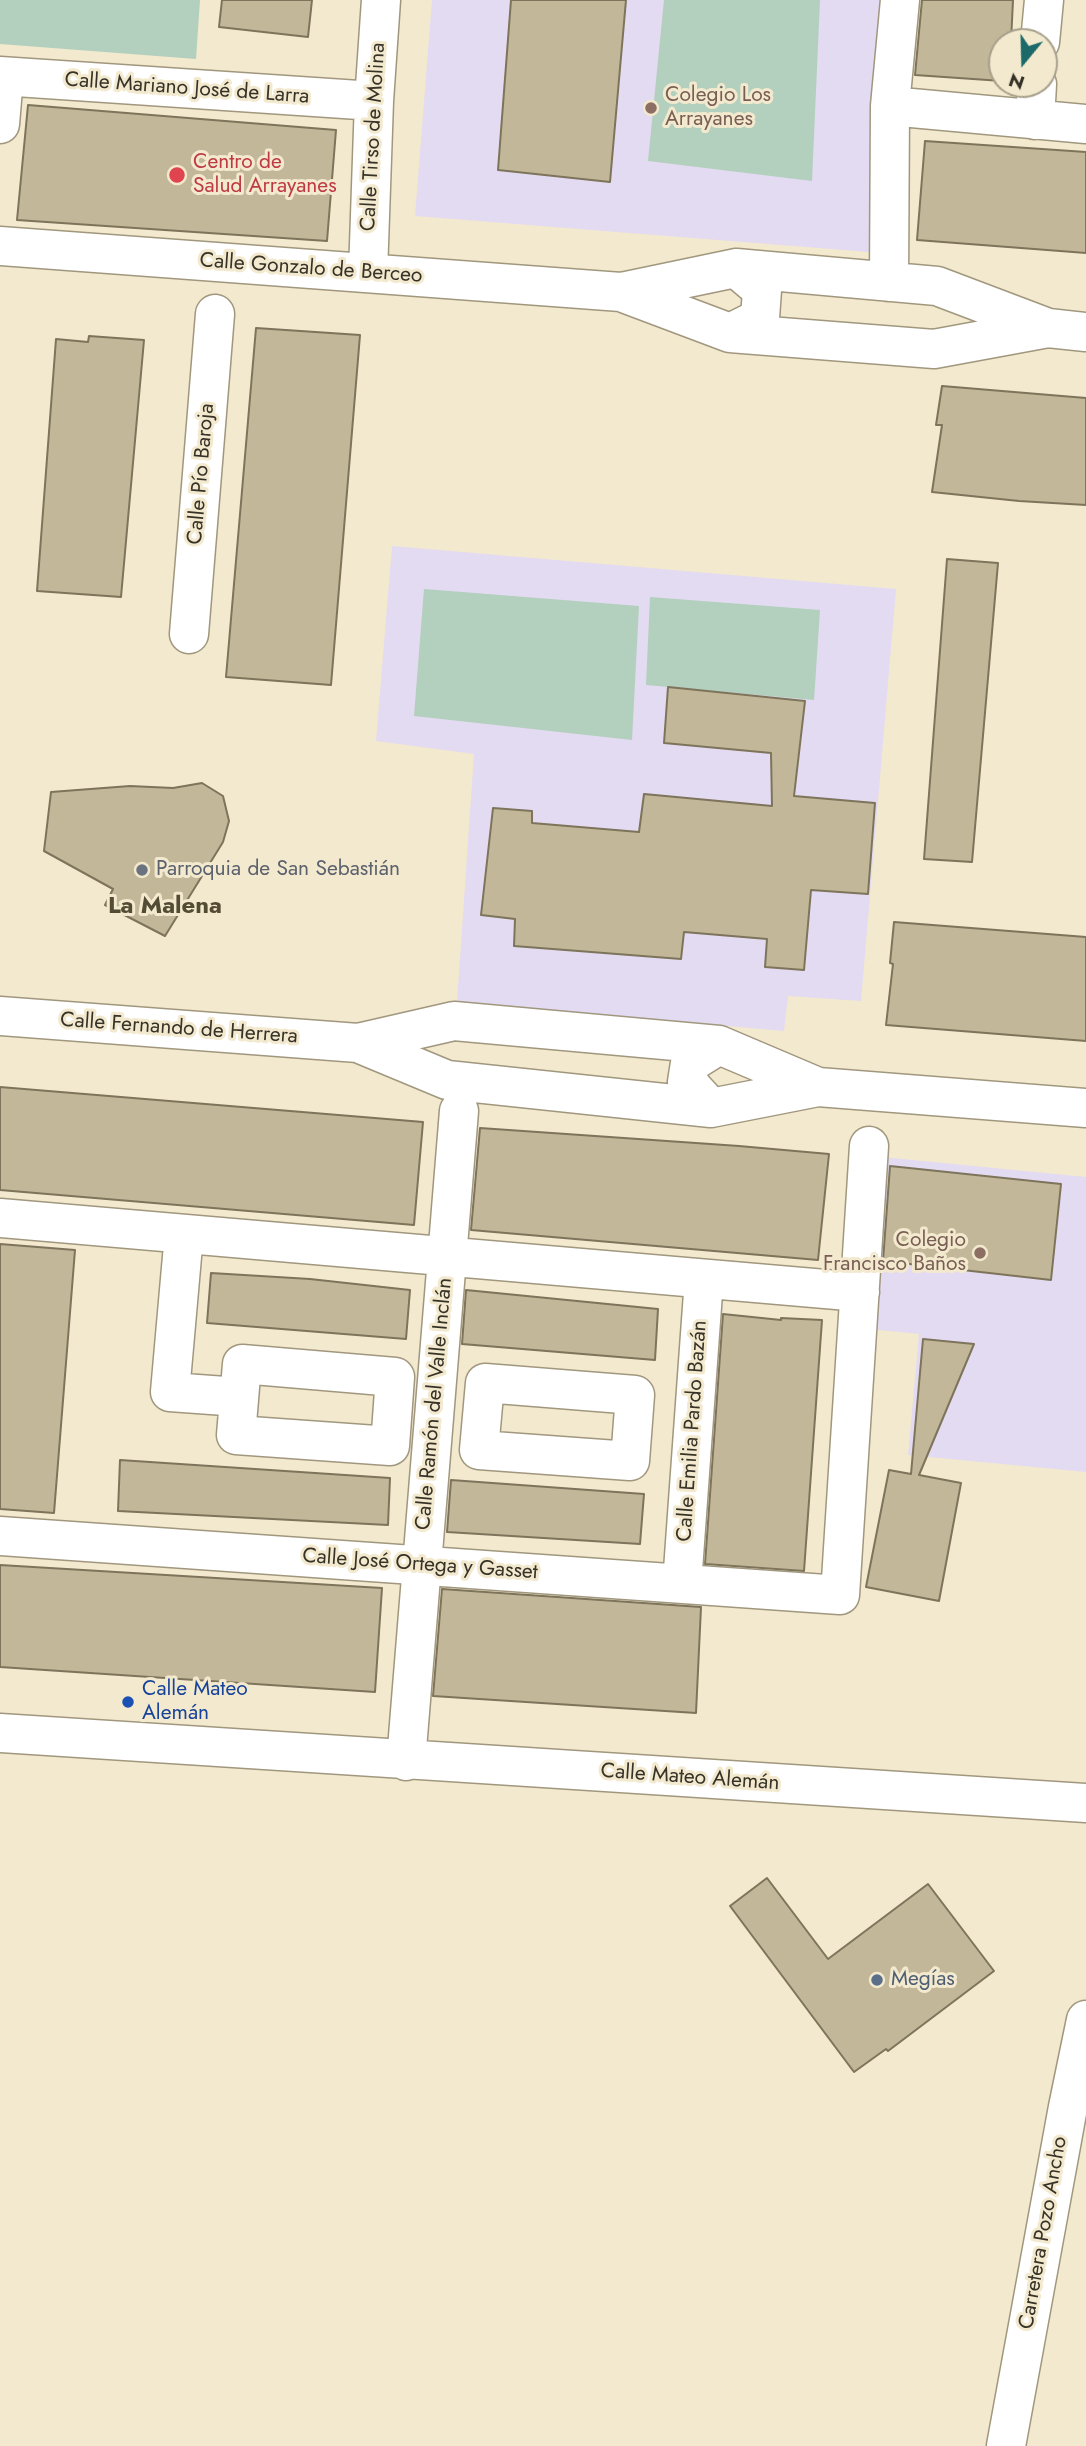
<!DOCTYPE html>
<html>
<head>
<meta charset="utf-8">
<style>
  body { margin:0 }
  #map { position:relative; width:1086px; height:2446px; overflow:hidden; background:#f3e9ce; font-family:Jost,sans-serif }
  canvas { display:block }
  .north { position:absolute; left:988px; top:28px; width:70px; height:70px; box-sizing:border-box; background:#f3e9ce; border:2px solid #a7a08b; border-radius:50%; rotate:199deg; font-size:19px; font-weight:700; line-height:28px; text-align:center; color:#363227 }
  .north::after { content:''; display:block; margin:auto; width:24px; height:32px; background:#1b6969; clip-path:polygon(50% 0,100% 100%,50% 72%,0 100%) }
</style>
</head>
<body>
<div id="map">
<canvas width="1086" height="2446"></canvas>
<div class="north">N</div>
</div>
<script>
const g = document.querySelector('canvas').getContext('2d');
g.lineJoin = 'round';
function fillPath(path, color) { g.fillStyle = color; g.fill(path, 'evenodd'); }
function stroke(path, color, width, dash) { g.strokeStyle = color; g.lineWidth = width; g.lineCap = dash ? 'butt' : 'round'; g.setLineDash(dash || []); g.stroke(path); }
function label(font, color, halo, rows, align = 'center') {
  g.font = font + ' Jost,sans-serif'; g.lineWidth = 6; g.setLineDash([]); g.textBaseline = 'middle'; g.strokeStyle = halo; g.fillStyle = color; for (const [text, x, y, turn = 0] of rows) {
    g.save(); g.translate(x, y); g.rotate((+turn || 0) * Math.PI / 180); g.textAlign = isNaN(turn) ? turn : align; if (halo) g.strokeText(text, 0, 0); g.fillText(text, 0, 0); g.restore();
  }
}
const education = new Path2D(`
  M 432,0 L 886,0 L 869,252 L 415,216 Z
  M 392,546 L 896,589 L 861,1001 L 788,996 L 784,1031 L 457,1002 L 474,754 L 376,741 Z
  M 882,1157 L 1086,1177 L 1086,1472 L 908,1455 L 919,1334 L 868,1329 Z`);
const green = new Path2D(`
  M 0,0 L 200,0 L 196,59 L 0,44 Z
  M 664,0 L 820,0 L 812,181 L 648,161 Z
  M 424,589 L 639,606 L 632,740 L 414,716 Z
  M 650,597 L 820,610 L 814,700 L 646,685 Z`);
const building = new Path2D(`
  M 222,0 L 312,0 L 308,37 L 219,27 Z
  M 511,0 L 626,0 L 610,182 L 498,170 Z
  M 922,0 L 1013,0 L 1011,42 L 1002,42 L 1002,81 L 915,75 Z
  M 28,105 L 336,130 L 327,241 L 17,220 Z
  M 925,141 L 1086,152 L 1086,253 L 917,240 Z
  M 256,328 L 360,335 L 331,685 L 226,677 Z
  M 89,336 L 144,340 L 121,597 L 37,591 L 56,339 L 88,342 Z
  M 942,386 L 1086,398 L 1086,505 L 1019,501 L 932,492 L 942,425 L 936,425 Z
  M 947,559 L 998,563 L 972,862 L 924,859 Z
  M 668,687 L 805,701 L 794,796 L 875,803 L 868,894 L 811,890 L 804,970 L 765,967 L 767,939 L 684,932 L 681,959 L 514,946 L 515,919 L 481,915 L 493,808 L 532,811 L 532,823 L 639,832 L 644,794 L 772,806 L 771,753 L 664,743 Z
  M 202,783 L 223,796 L 229,821 L 223,842 L 165,936 L 105,905 L 113,889 L 44,851 L 51,792 L 130,786 L 173,788 Z
  M 894,922 L 1086,937 L 1086,1041 L 886,1025 L 893,964 L 890,963 Z
  M 0,1087 L 423,1122 L 414,1225 L 0,1190 Z
  M 480,1128 L 739,1146 L 829,1154 L 818,1260 L 471,1230 Z
  M 890,1166 L 1061,1184 L 1051,1280 L 883,1261 Z
  M 0,1244 L 75,1250 L 54,1513 L 0,1509 Z
  M 211,1273 L 310,1279 L 410,1290 L 406,1339 L 207,1323 Z
  M 466,1290 L 658,1309 L 655,1360 L 462,1344 Z
  M 723,1314 L 781,1320 L 781,1318 L 822,1320 L 804,1571 L 705,1564 Z
  M 923,1339 L 974,1344 L 919,1475 L 961,1483 L 939,1601 L 866,1587 L 889,1470 L 911,1474 Z
  M 120,1460 L 390,1478 L 388,1525 L 118,1511 Z
  M 451,1480 L 644,1494 L 640,1544 L 447,1532 Z
  M 0,1565 L 382,1588 L 375,1692 L 0,1667 Z
  M 442,1589 L 701,1607 L 696,1713 L 433,1696 Z
  M 767,1878 L 828,1959 L 928,1884 L 994,1971 L 888,2051 L 886,2049 L 854,2072 L 730,1906 Z`);
const minor = new Path2D(`
  M 1040,42 L 1044,0
  M 0,76 L 374,101
  M 890,106 L 1086,124
  M 1035,120 L 1037,84
  M 0,124 L 4,77
  M 0,246 L 621,292 L 736,268 L 937,286 L 1048,328
  M 368,273 L 374,101 L 381,0
  M 889,282 L 890,106 L 900,0
  M 621,292 L 730,333 L 934,349 L 1048,328 L 1086,332
  M 730,333 L 760,318 L 762,290 L 736,268
  M 189,634 L 215,314
  M 0,1016 L 358,1043 L 454,1021 L 719,1045 L 818,1087
  M 358,1043 L 447,1080 L 711,1108 L 818,1087 L 1086,1108
  M 711,1108 L 687,1082 L 690,1063 L 719,1045
  M 0,1218 L 860,1292
  M 184,1234 L 170,1392 L 239,1397
  M 242,1364 L 395,1377 L 390,1446 L 236,1435 Z
  M 485,1383 L 635,1395 L 630,1461 L 479,1450 Z
  M 0,1536 L 840,1595 L 869,1146
  M 682,1584 L 704,1279
  M 0,1733 L 1086,1803
  M 406,1761 L 459,1111`);
const major = new Path2D(`
  M 1006,2446 L 1068,2107 L 1086,2020`);
const markers = [
  [651,108,7,"#8d6e63"],
  [177,175,9,"#e0444e"],
  [142,870,7,"#6b7280"],
  [980,1253,7,"#8d6e63"],
  [128,1702,7,"#1a4fb4"],
  [877,1980,7,"#5c6f8a"]
];
const streetNames = [
  ["Calle Mariano José de Larra",187,89,4],
  ["Calle Tirso de Molina",374,137,-87],
  ["Calle Gonzalo de Berceo",311,269,4],
  ["Calle Pío Baroja",202,474,-85],
  ["Calle Fernando de Herrera",179,1029,4],
  ["Calle Ramón del Valle Inclán",435,1404,-85],
  ["Calle Emilia Pardo Bazán",693,1431,-86],
  ["Calle José Ortega y Gasset",420,1565,4],
  ["Calle Mateo Alemán",690,1778,4],
  ["Carretera Pozo Ancho",1044,2233,-80]
];
const educationNames = [
  ["Colegio Los",665,96],
  ["Arrayanes",665,120],
  ["Colegio",966,1241,"right"],
  ["Francisco Baños",966,1265,"right"]
];
const healthNames = [
  ["Centro de",193,163],
  ["Salud Arrayanes",193,187]
];
const worshipNames = [
  ["Parroquia de San Sebastián",156,870]
];
const transitNames = [
  ["Calle Mateo",142,1690],
  ["Alemán",142,1714]
];
const serviceNames = [
  ["Megías",891,1980]
];
const quarterNames = [
  ["La Malena",165,907]
];
fillPath(education, '#e3dbf1');
fillPath(green, '#b3cfbd');
fillPath(building, '#c2b798');
stroke(building, '#7d745b', 2);
stroke(minor, '#a0977e', 41);
stroke(major, '#a0977e', 41);
stroke(minor, '#fff', 38);
stroke(major, '#fff', 38);
for (const [x, y, r, color] of markers) { const dot = new Path2D(); dot.arc(x, y, r, 0, 2 * Math.PI); g.fillStyle = color; g.fill(dot); stroke(dot, '#f3e9ce', 2.5); }
label('21px', '#363227', '#f3e9ce', streetNames);
label('21px', '#785e54', '#f3e9ce', educationNames, 'left');
label('21px', '#be3a42', '#f3e9ce', healthNames, 'left');
label('21px', '#5b616d', '#f3e9ce', worshipNames, 'left');
label('21px', '#164399', '#f3e9ce', transitNames, 'left');
label('21px', '#4e5e75', '#f3e9ce', serviceNames, 'left');
label('bold 24px', '#544b35', '#f3e9ce', quarterNames);
</script>
</body>
</html>
